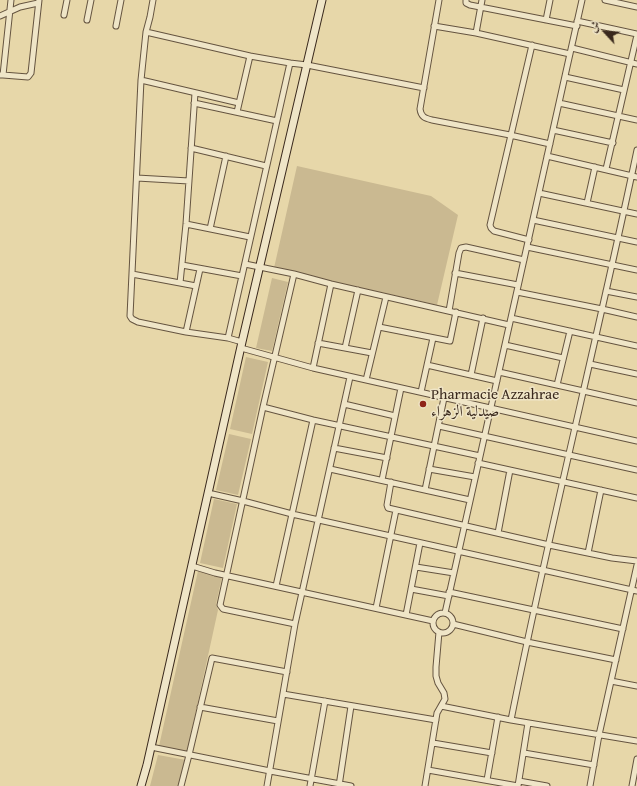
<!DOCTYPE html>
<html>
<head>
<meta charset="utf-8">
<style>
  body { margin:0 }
  #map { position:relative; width:637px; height:786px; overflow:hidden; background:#e7d7a9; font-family:"Gentium Book Plus",Amiri,serif }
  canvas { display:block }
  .north { position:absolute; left:585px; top:12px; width:40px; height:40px; -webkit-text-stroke:3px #efe5c7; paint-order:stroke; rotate:296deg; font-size:11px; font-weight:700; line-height:16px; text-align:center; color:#3a291d }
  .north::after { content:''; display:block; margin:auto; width:14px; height:18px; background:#3a291d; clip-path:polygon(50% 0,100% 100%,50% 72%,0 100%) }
</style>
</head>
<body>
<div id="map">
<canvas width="637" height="786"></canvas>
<div class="north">ش</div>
</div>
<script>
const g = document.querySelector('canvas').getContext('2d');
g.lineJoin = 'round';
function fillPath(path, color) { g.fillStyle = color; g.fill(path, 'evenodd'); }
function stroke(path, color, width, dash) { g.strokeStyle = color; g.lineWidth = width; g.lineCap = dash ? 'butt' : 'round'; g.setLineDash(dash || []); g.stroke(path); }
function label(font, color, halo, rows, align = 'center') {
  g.font = font + ' "Gentium Book Plus",Amiri,serif'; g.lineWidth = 3; g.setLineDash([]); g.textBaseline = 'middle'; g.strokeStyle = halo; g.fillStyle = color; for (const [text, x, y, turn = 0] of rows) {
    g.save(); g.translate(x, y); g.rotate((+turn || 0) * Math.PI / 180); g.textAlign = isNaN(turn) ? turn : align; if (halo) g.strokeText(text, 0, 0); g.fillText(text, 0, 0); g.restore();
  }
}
const green = new Path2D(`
  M 297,166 L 431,196 L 458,215 L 437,305 L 274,268 Z
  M 272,278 L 288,282 L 272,351 L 256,348 Z
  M 246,357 L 268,362 L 252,434 L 230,429 Z
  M 229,434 L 251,439 L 238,495 L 216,490 Z
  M 214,499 L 237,504 L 223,568 L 200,563 Z
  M 198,571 L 222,577 L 216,604 L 218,610 L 187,752 L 159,746 Z
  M 158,755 L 186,760 L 178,786 L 150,786 Z`);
const minor = new Path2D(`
  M 153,0 L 150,17 L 146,32 L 141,80 L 130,316 L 132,319 L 138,322 L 186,332 L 228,338 L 242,342
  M 439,0 L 420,109 C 421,117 425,118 432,120 L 510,135 L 550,144
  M 466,0 L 466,3 L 470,5 L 577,26
  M 605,0 L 637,7
  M 64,15 L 67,0
  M 0,16 L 20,7 L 38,3
  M 87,20 L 91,0
  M 546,20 L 550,0
  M 577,21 L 637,34
  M 116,26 L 121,0
  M 434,26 L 476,33 L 570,54
  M 146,32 L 250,56 L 290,63 L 307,65 L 424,88
  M 476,33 L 482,0
  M 572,48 L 637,64
  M 0,75 L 3,75 L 11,0
  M 3,75 L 28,77 L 31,73 L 39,0
  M 565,77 L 624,90
  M 141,80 L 239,103
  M 194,103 L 277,121
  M 559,103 L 637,120
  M 237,112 L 250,56
  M 553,130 L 613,143
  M 191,148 L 266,166
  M 547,156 L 637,177
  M 606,169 L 637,35
  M 137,178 L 189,181
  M 539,193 L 637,214
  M 587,203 L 595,167
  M 533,220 L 637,242
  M 186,224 L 250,237
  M 210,229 L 226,156
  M 529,240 L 494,231 L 491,228 L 490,225 L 532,45
  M 527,247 L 637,270
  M 245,264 L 294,274 L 331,284 L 509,325
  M 182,265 L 242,276
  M 455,273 L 518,285
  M 132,274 L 196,286
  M 294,274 L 263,407 L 220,605 L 223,609 L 295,624
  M 180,283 L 186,224 L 195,93
  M 606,291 L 637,297
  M 517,292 L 602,309 L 637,317
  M 449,311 L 459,253 L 461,248 L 466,247 L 524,260
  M 511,318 L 637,346
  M 379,327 L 450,341 L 456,312
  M 186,332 L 200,269
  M 228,338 L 290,63
  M 318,343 L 372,353
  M 505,345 L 563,358
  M 241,348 L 313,368 L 637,441
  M 345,348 L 358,290
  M 590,364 L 637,374
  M 427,365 L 497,381
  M 313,368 L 331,284
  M 499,372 L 637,403
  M 471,375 L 483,318
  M 366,380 L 386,297
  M 557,385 L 570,331
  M 421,392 L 433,338
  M 344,404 L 395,416
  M 263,407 L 313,420 L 480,456
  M 439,426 L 637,470
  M 334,448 L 387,458
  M 478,463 L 637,498
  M 330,469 L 470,500
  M 429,469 L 475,477
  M 382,480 L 401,388
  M 391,482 L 387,505 L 388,508 L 549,545 L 612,558 L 637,561
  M 425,490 L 444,398
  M 208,493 L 243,501 L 292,514 L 637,591
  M 498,533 L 510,470
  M 588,553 L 601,490
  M 192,566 L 215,573 L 433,621
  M 416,567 L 454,573
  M 276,586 L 313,420
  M 411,589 L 449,596
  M 449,592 L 623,629
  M 376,608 L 396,510
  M433 623a10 10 0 1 1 20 0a10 10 0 1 1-20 0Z
  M 445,613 L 582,0
  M 406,615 L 420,543
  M 453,624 L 527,642 L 616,660
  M 611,681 L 637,686
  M 283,694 L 436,720
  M 441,706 L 511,720 L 637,741
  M 200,707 L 278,721
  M 511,720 C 549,529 597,341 637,150
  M 433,743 L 492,753
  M 151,747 L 270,771 L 351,786
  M 524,753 L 594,765
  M 428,770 L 518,786
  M 487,780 L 498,717
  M 519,781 L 547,786
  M 181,786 L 189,755 L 212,658 L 287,672
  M 267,786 L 295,624 L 350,377
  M 310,786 L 325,701
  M 339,786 L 351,706
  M 425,786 L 437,713 L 445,699 L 444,693 L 438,683 L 436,676 L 436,667 L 439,632
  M 518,786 L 528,723
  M 590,786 L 599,735 L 637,565
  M 632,786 L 637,759`);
const secondary = new Path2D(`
  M 141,786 L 147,765 L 242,342 L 322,0`);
const markers = [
  [423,404,4,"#8f2418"]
];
const poiNames = [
  ["Pharmacie Azzahrae",431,395],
  ["صيدلية الزهراء",431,412]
];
fillPath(green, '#cab991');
stroke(minor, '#655440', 7);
stroke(secondary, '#3a291d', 9);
stroke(minor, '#efe5c7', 5);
stroke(secondary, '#efe5c7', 7);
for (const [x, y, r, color] of markers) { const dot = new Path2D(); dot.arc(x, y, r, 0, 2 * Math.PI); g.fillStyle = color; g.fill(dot); stroke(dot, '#efe5c7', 1.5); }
label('15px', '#3a291d', '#efe5c7', poiNames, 'left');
</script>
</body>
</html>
